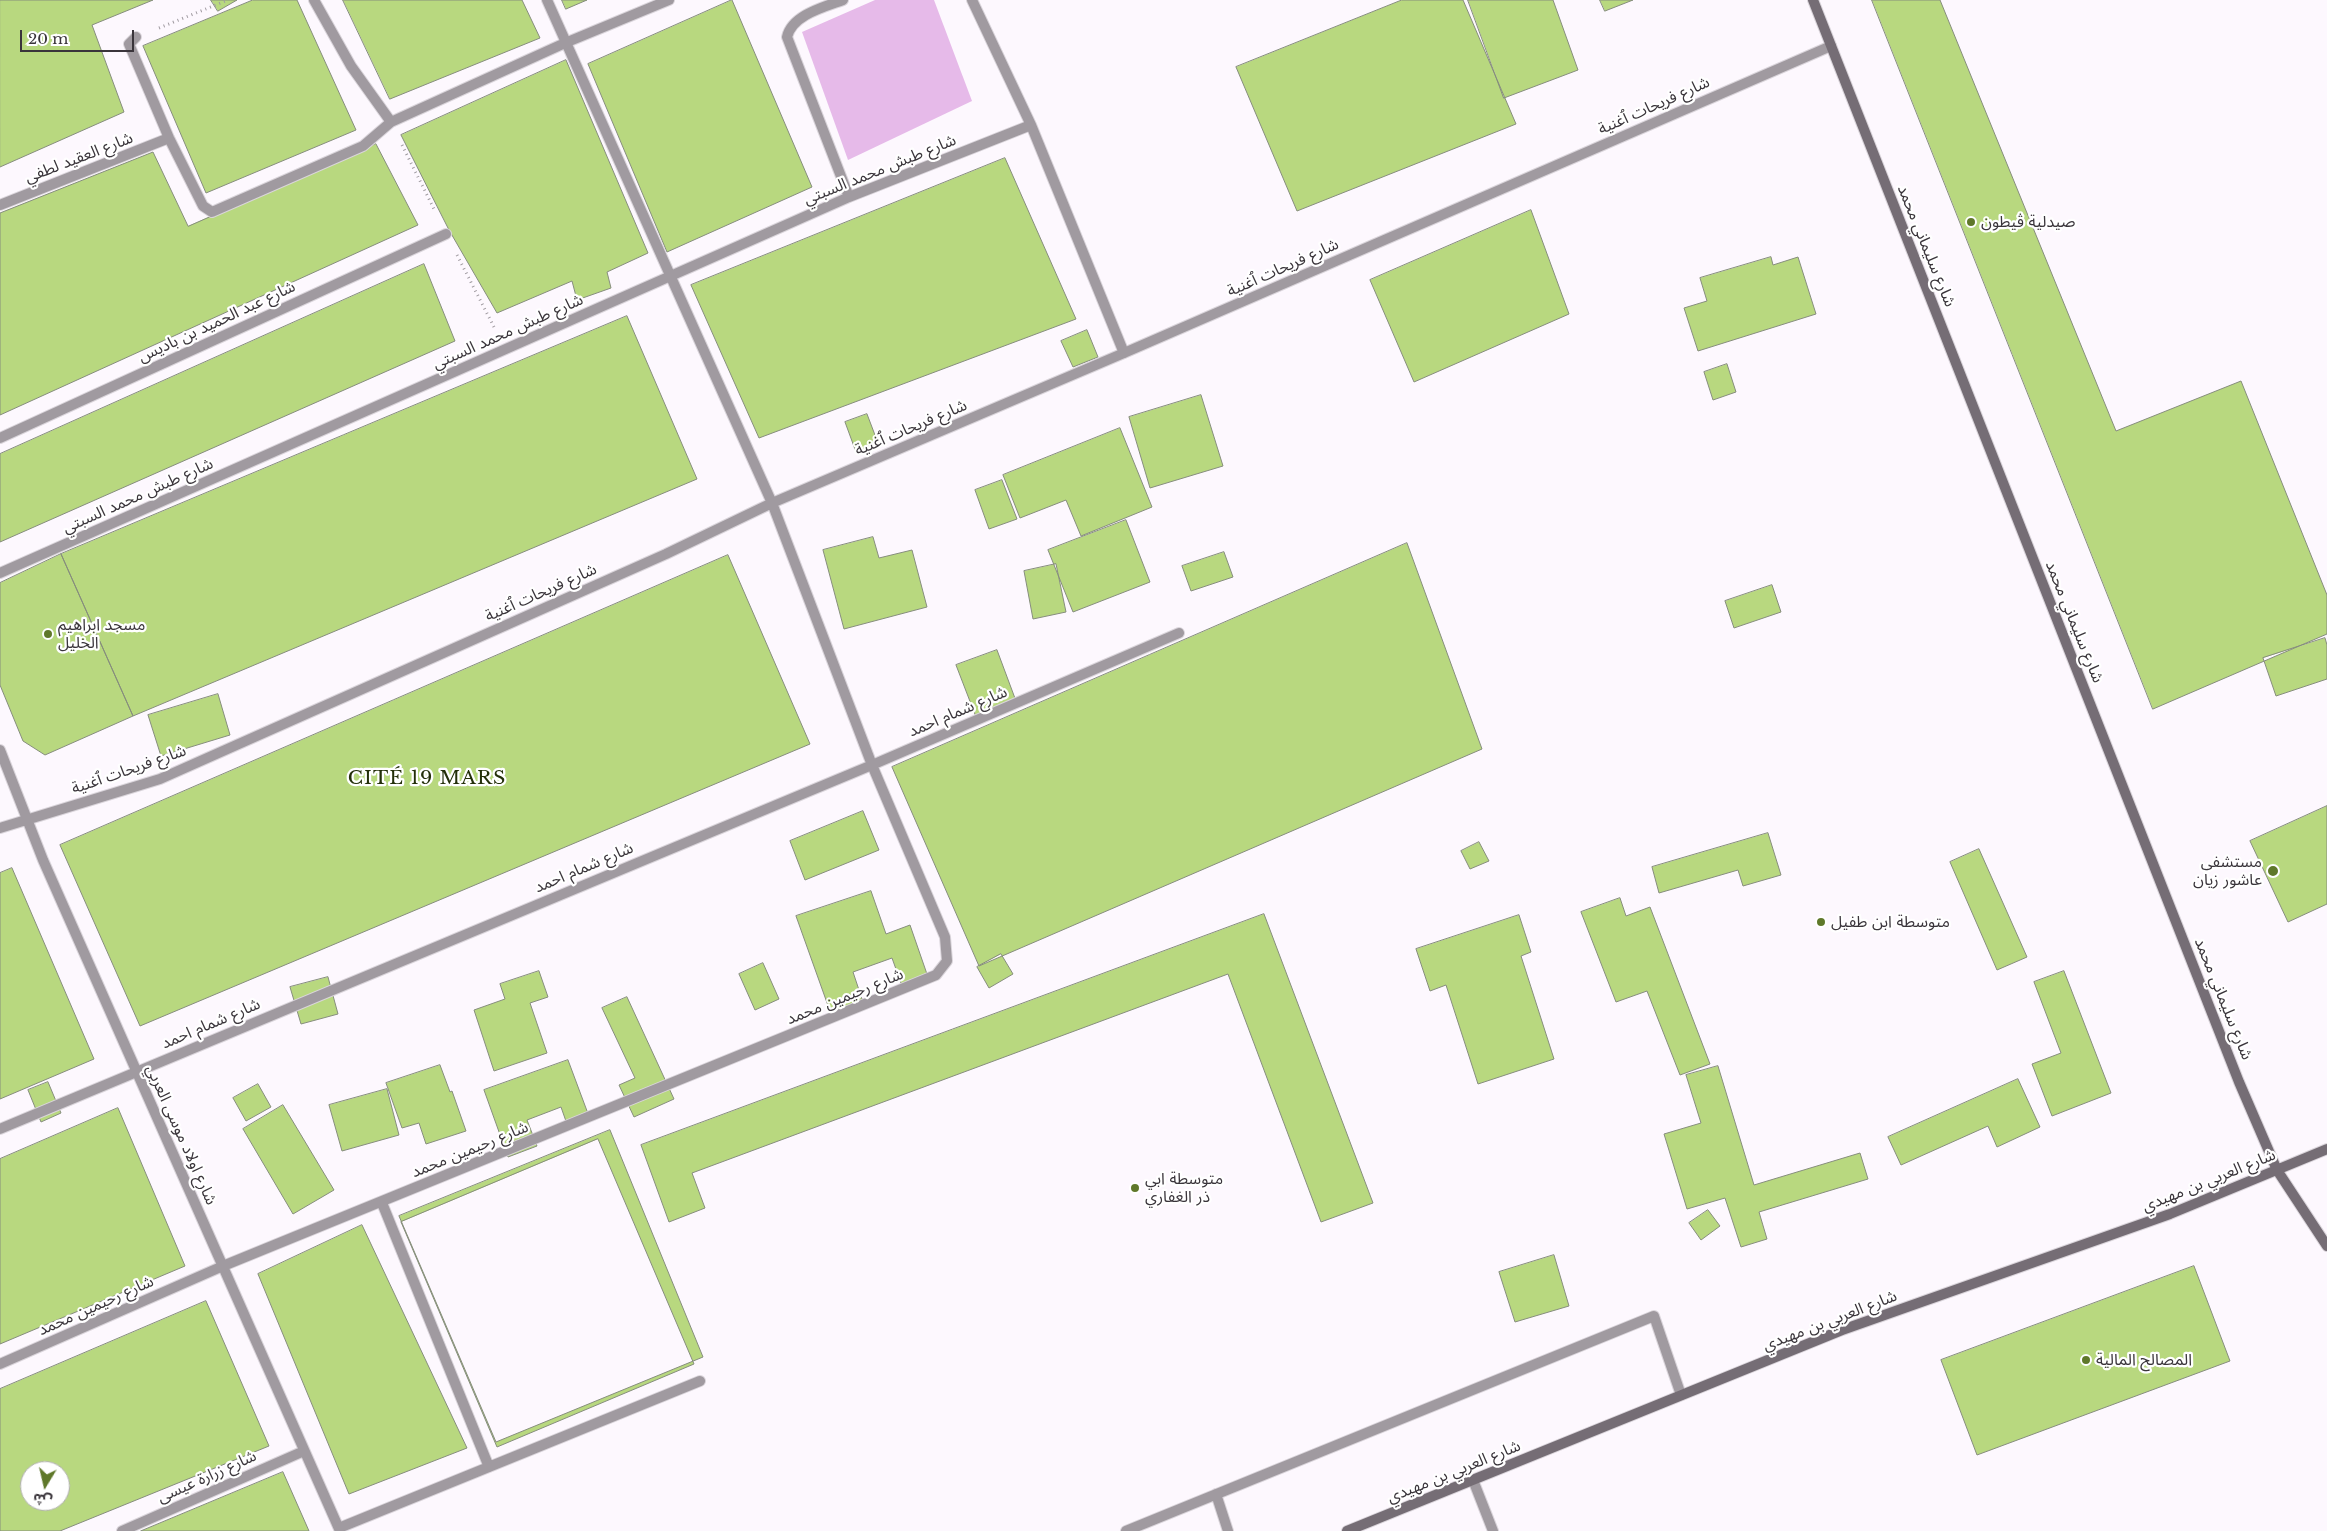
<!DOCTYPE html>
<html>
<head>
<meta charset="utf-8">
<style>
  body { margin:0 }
  #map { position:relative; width:2327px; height:1531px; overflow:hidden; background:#fdf8fe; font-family:"Libre Baskerville","Noto Sans Arabic",serif }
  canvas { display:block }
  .north { position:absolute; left:20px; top:1461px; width:50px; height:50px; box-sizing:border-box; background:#fff; border:1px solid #b0aeb1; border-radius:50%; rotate:189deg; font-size:14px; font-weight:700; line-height:20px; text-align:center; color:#3a353b }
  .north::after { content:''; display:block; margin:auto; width:18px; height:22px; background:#5f782a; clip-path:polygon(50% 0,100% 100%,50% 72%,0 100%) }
  .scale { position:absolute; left:20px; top:30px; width:114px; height:22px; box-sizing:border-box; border:2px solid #3a353b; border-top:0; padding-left:6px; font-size:15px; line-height:18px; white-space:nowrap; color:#3a353b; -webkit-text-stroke:4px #fff; paint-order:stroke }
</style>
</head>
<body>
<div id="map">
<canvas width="2327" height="1531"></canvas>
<div class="north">ش</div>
<div class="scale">20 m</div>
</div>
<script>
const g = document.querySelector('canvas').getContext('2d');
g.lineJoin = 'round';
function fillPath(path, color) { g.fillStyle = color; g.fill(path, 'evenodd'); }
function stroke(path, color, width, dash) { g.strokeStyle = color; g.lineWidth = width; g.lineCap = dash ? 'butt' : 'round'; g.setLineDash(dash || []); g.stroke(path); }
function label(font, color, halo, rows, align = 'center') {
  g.font = font + ' "Libre Baskerville","Noto Sans Arabic",serif'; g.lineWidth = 4.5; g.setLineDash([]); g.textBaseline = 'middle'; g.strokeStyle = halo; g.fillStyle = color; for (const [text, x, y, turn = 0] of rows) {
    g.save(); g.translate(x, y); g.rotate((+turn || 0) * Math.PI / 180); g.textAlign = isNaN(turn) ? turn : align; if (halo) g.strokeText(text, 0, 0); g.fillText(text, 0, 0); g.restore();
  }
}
const green = new Path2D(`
  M 875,0 L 934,0 L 972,101 L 848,160 L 802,32 Z`);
const building = new Path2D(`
  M 0,0 L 153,0 L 92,25 L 124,112 L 0,167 Z
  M 211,0 L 237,0 L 218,11 Z
  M 253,0 L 297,0 L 356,130 L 206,193 L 143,46 Z
  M 343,0 L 522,0 L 540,38 L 390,99 Z
  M 562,0 L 587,0 L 566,9 Z
  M 732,0 L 812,187 L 667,252 L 588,64 Z
  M 1402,0 L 1463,0 L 1516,124 L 1297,211 L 1236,67 Z
  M 1468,0 L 1553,0 L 1578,70 L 1504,98 Z
  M 1600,0 L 1633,0 L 1605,11 Z
  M 1872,0 L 1940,0 L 2116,431 L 2241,381 L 2327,595 L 2327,634 L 2153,709 Z
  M 566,60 L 648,253 L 607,272 L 611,288 L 577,300 L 572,281 L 497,313 L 449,230 L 401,135 Z
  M 376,144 L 418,225 L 0,415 L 0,213 L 153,152 L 188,226 Z
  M 1005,158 L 1076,319 L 759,438 L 691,285 Z
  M 1531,210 L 1569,314 L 1414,382 L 1370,280 Z
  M 1771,257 L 1773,265 L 1798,257 L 1816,314 L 1698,351 L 1684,308 L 1707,301 L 1700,278 Z
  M 424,264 L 455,341 L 0,542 L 0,454 Z
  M 627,316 L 697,479 L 133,716 L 61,554 Z
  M 1087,330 L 1098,357 L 1073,367 L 1061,341 Z
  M 1727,364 L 1736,392 L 1713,400 L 1704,372 Z
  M 1201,395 L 1223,466 L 1150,488 L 1129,417 Z
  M 867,414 L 878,443 L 856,452 L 845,422 Z
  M 1120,428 L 1152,507 L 1081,536 L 1066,500 L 1020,518 L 1003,475 Z
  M 1002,480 L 1017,519 L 989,529 L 975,490 Z
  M 1126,520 L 1150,582 L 1073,612 L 1048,550 Z
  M 873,537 L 879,558 L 912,550 L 927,607 L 844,629 L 823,550 Z
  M 1407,543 L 1482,749 L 979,966 L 892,767 Z
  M 1224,552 L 1233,577 L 1191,591 L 1182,566 Z
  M 61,554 L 133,716 L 45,755 L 23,741 L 0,685 L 0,583 Z
  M 728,555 L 810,744 L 140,1026 L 60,845 Z
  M 1056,564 L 1066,612 L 1033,619 L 1024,571 Z
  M 1772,585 L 1781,612 L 1734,628 L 1725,601 Z
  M 2325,638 L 2327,645 L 2327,679 L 2276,696 L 2263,658 Z
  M 997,650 L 1016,701 L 976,717 L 956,665 Z
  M 218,694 L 230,735 L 161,756 L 148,715 Z
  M 2327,806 L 2327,904 L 2288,922 L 2250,841 Z
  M 863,811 L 879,850 L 805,880 L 790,841 Z
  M 1768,833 L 1781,875 L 1743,886 L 1738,870 L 1659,893 L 1652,867 Z
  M 1479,842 L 1489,861 L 1470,869 L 1461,851 Z
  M 1979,849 L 2027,957 L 1997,970 L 1950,862 Z
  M 12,868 L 94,1059 L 0,1099 L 0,873 Z
  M 871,891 L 886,934 L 910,925 L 928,977 L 902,986 L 892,958 L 853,972 L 863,1002 L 831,1014 L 796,916 Z
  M 1620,898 L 1626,916 L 1650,907 L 1710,1064 L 1680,1075 L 1647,991 L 1616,1002 L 1581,912 Z
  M 1264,914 L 1373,1203 L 1321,1222 L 1228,974 L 692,1173 L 705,1208 L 669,1222 L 641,1145 Z
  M 1519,915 L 1531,952 L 1521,956 L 1554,1059 L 1478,1084 L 1446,985 L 1430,991 L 1416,949 Z
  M 1001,954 L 1013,974 L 989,988 L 977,967 Z
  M 763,963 L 779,999 L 755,1010 L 739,974 Z
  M 539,971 L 548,997 L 530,1003 L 547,1053 L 494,1071 L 474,1010 L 505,999 L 500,984 Z
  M 2064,971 L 2111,1093 L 2052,1116 L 2032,1064 L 2061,1053 L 2034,982 Z
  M 328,977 L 338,1014 L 301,1024 L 290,987 Z
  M 627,997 L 674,1099 L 634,1117 L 619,1085 L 635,1078 L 602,1008 Z
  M 568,1060 L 590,1119 L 568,1127 L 561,1107 L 527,1120 L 537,1146 L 508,1157 L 484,1090 Z
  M 440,1065 L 450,1092 L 452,1091 L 466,1131 L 426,1144 L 419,1123 L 402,1128 L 386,1083 Z
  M 1718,1066 L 1754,1185 L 1860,1153 L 1868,1179 L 1759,1212 L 1767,1239 L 1741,1247 L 1725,1198 L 1687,1209 L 1664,1134 L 1701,1123 L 1686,1075 Z
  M 2018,1079 L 2040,1127 L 1997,1147 L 1988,1126 L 1901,1165 L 1888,1137 Z
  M 48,1082 L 61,1113 L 41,1122 L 28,1090 Z
  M 258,1084 L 271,1107 L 246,1121 L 233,1098 Z
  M 387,1089 L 399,1135 L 342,1151 L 329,1105 Z
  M 283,1105 L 334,1190 L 293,1214 L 243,1129 Z
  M 118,1108 L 185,1266 L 0,1344 L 0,1159 Z
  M 610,1130 L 703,1357 L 496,1442 L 399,1216 Z
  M 598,1139 L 694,1364 L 497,1447 L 401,1222 Z
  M 1708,1210 L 1720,1226 L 1701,1240 L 1689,1223 Z
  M 362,1225 L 467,1448 L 349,1494 L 258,1274 Z
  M 1554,1255 L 1569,1306 L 1515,1322 L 1499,1272 Z
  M 2194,1266 L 2230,1361 L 1977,1455 L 1941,1360 Z
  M 206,1301 L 269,1446 L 60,1531 L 0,1531 L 0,1389 ZM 30,1471 L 60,1471 L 60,1501 L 30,1501 Z
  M 283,1472 L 309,1531 L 141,1531 Z`);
const path = new Path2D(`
  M 159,28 L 228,0
  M 402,145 L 435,211
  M 457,255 L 494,327`);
const street = new Path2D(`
  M 314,0 L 351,66 L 391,122
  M 843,0 C 824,7 792,15 787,37 L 849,197
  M 972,0 L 1031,125 L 1124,353
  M 136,37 L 129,44 L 169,138 L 203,206 L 212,212 L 363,146 L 391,122 L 565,43 L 669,0
  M 0,205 L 169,138
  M 0,438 L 446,234
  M 0,573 L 849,197 L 1031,125
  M 0,750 L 43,860 L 340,1531
  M 0,828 L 160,779 L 666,554 L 772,503 L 1124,353 L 1831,46
  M 0,1129 L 872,765 L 1179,633
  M 382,1203 L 489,1467
  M 0,1364 L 223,1266 L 936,975 L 947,961 L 945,937 L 872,765 L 772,503 L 547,0
  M 1473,1480 L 1493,1531
  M 1216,1494 L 1228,1531
  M 339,1528 L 700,1381
  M 122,1531 L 304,1451
  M 1126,1531 L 1654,1316 L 1681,1395`);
const secondary = new Path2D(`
  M 1813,0 L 2239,1082 L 2277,1170 L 2327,1246
  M 1347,1531 L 1842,1330 L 2170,1214 L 2327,1149`);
const markers = [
  [1971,222,5,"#5f782a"],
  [48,634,5,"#5f782a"],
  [2273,871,6,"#5f782a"],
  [1821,922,5,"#5f782a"],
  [1135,1188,5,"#5f782a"],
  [2086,1360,5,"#5f782a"]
];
const streetNames = [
  ["شارع فريحات ٱغنية",1654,106,-24],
  ["شارع العقيد لطفي",79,158,-21],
  ["شارع طبش محمد السبتي",880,170,-22],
  ["شارع سليماني محمد",1926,246,68],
  ["شارع فريحات ٱغنية",1283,268,-24],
  ["شارع عبد الحميد بن باديس",217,322,-25],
  ["شارع طبش محمد السبتي",508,332,-24],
  ["شارع فريحات ٱغنية",911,428,-23],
  ["شارع طبش محمد السبتي",138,496,-24],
  ["شارع فريحات ٱغنية",541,593,-24],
  ["شارع سليماني محمد",2074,622,68],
  ["شارع شمام احمد",958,712,-23],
  ["شارع فريحات ٱغنية",129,770,-19],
  ["شارع شمام احمد",584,868,-23],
  ["شارع رحيمين محمد",845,997,-22],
  ["شارع سليماني محمد",2223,999,68],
  ["شارع شمام احمد",211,1024,-23],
  ["شارع اولاد موسى العربي",181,1135,66],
  ["شارع رحيمين محمد",470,1150,-22],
  ["شارع العربي بن مهيدي",2209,1181,-22],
  ["شارع رحيمين محمد",96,1306,-24],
  ["شارع العربي بن مهيدي",1830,1321,-21],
  ["شارع العربي بن مهيدي",1454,1472,-22],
  ["شارع زرارة عيسى",207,1477,-24]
];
const poiNames = [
  ["صيدلية ڨيطون",1981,222],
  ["مسجد ابراهيم",58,625],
  ["الخليل",58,643],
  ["مستشفى",2262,862,"right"],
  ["عاشور زيان",2262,880,"right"],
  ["متوسطة ابن طفيل",1831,922],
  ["متوسطة ابي",1145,1179],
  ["ذر الغفاري",1145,1197],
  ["المصالح المالية",2096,1360]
];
const quarterNames = [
  ["CITÉ 19 MARS",427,779]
];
fillPath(green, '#e6bae9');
fillPath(building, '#b8d87f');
stroke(building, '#868d7d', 1);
stroke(street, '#dad5db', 12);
stroke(secondary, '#dad5db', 12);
stroke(path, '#a09ba1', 3, [1, 4]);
stroke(street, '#a09aa0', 10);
stroke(secondary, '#756d75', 10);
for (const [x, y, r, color] of markers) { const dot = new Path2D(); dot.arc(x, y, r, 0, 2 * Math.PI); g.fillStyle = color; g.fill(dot); stroke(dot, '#fff', 2); }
label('16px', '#3a353b', '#fff', streetNames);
label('16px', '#3a353b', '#fff', poiNames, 'left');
g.letterSpacing = '1px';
label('19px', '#232f09', '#fff', quarterNames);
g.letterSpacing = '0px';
</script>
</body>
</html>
